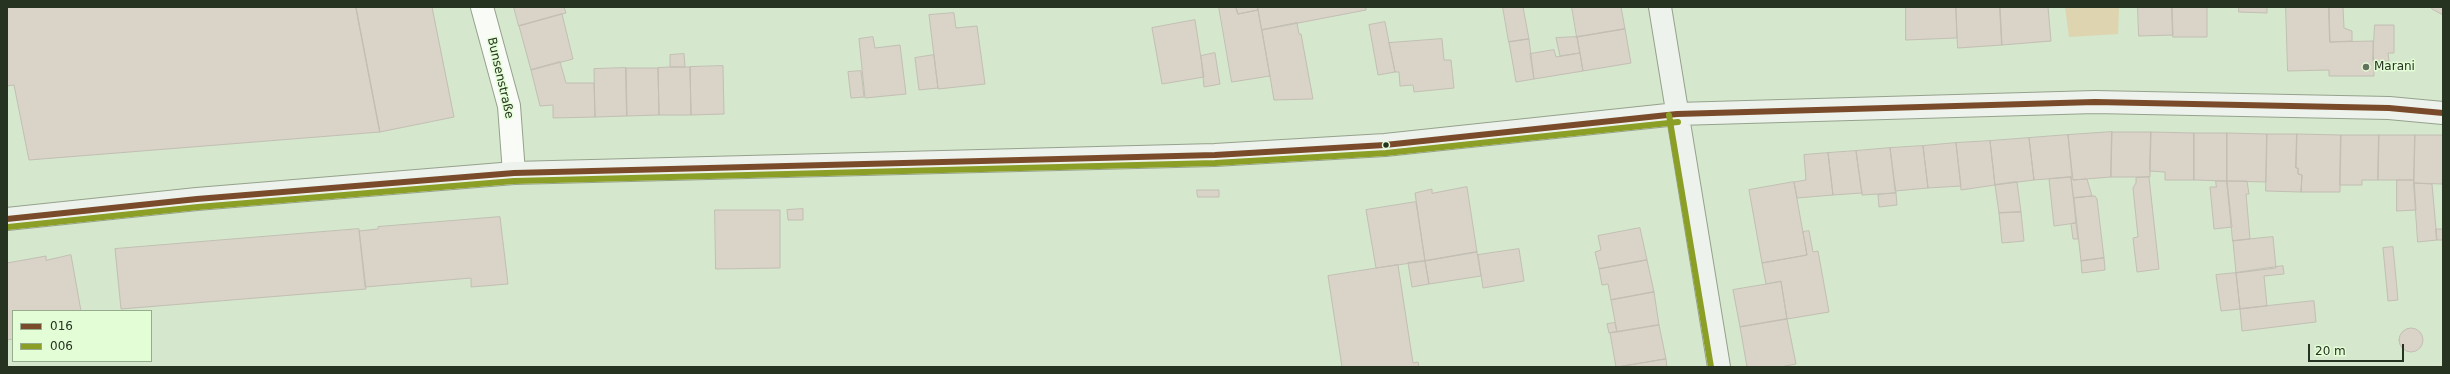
<!DOCTYPE html>
<html>
<head>
<meta charset="utf-8">
<style>
  body { margin:0 }
  #map { position:relative; width:2450px; height:374px; overflow:hidden; background:#d5e7cc; font-family:"DejaVu Sans",sans-serif }
  canvas { display:block }
  .frame { position:absolute; inset:0; border:8px solid #263320; pointer-events:none }
  .legend { position:absolute; left:12px; top:310px; width:140px; height:52px; box-sizing:border-box; background:#e3fdd6; border:1px solid #97ac8d; margin:0; padding:5px 7px; list-style:none; font-size:12px; color:#263320 }
  .legend li { display:flex; align-items:center; gap:8px; height:20px }
  .legend b { width:20px; border:1px solid #97ac8d }
  .scale { position:absolute; left:2308px; top:344px; width:96px; height:18px; box-sizing:border-box; border:2px solid #263320; border-top:0; padding-left:5px; font-size:12px; line-height:14px; white-space:nowrap; color:#263320; -webkit-text-stroke:3px #e3fdd6; paint-order:stroke }
</style>
</head>
<body>
<div id="map">
<canvas width="2450" height="374"></canvas>
<div class="frame"></div>
<ul class="legend">
<li><b style="height:5px;background:#7a4b2a"></b>016</li>
<li><b style="height:5px;background:#8b9e26"></b>006</li>
</ul>
<div class="scale">20 m</div>
</div>
<script>
const g = document.querySelector('canvas').getContext('2d');
g.lineJoin = 'round';
function fillPath(path, color) { g.fillStyle = color; g.fill(path, 'evenodd'); }
function stroke(path, color, width, dash) { g.strokeStyle = color; g.lineWidth = width; g.lineCap = dash ? 'butt' : 'round'; g.setLineDash(dash || []); g.stroke(path); }
function label(font, color, halo, rows, align = 'center') {
  g.font = font + ' "DejaVu Sans",sans-serif'; g.lineWidth = 3; g.setLineDash([]); g.textBaseline = 'middle'; g.strokeStyle = halo; g.fillStyle = color; for (const [text, x, y, turn = 0] of rows) {
    g.save(); g.translate(x, y); g.rotate((+turn || 0) * Math.PI / 180); g.textAlign = isNaN(turn) ? turn : align; if (halo) g.strokeText(text, 0, 0); g.fillText(text, 0, 0); g.restore();
  }
}
const green = new Path2D(`
  M 2065,7 L 2119,7 L 2118,34 L 2069,37 Z`);
const building = new Path2D(`
  M 7,7 L 356,7 L 380,132 L 29,160 L 14,85 L 7,86 Z
  M 356,7 L 432,7 L 454,117 L 380,132 Z
  M 514,7 L 564,7 L 566,13 L 519,26 Z
  M 1219,7 L 1236,7 L 1238,14 L 1258,10 L 1270,76 L 1232,82 Z
  M 1236,7 L 1258,7 L 1258,10 L 1238,14 Z
  M 1258,7 L 1366,7 L 1366,10 L 1262,30 Z
  M 1503,7 L 1523,7 L 1529,39 L 1509,42 Z
  M 1572,7 L 1621,7 L 1625,29 L 1577,37 Z
  M 1906,7 L 1956,7 L 1957,38 L 1906,40 Z
  M 1956,7 L 2000,7 L 2002,45 L 1958,48 Z
  M 2000,7 L 2048,7 L 2051,41 L 2002,45 Z
  M 2138,7 L 2172,7 L 2173,35 L 2139,36 Z
  M 2172,7 L 2207,7 L 2207,37 L 2173,37 Z
  M 2239,7 L 2267,7 L 2267,13 L 2239,12 Z
  M 2286,7 L 2329,7 L 2330,42 L 2373,41 L 2374,76 L 2329,76 L 2329,70 L 2288,71 Z
  M 2329,7 L 2343,7 L 2344,28 L 2352,31 L 2352,41 L 2330,42 Z
  M 2432,7 L 2443,7 L 2443,15 L 2432,9 Z
  M 954,13 L 956,28 L 977,26 L 985,84 L 938,89 L 929,15 Z
  M 562,14 L 573,59 L 531,70 L 519,26 Z
  M 1195,20 L 1204,77 L 1162,84 L 1152,28 Z
  M 1385,22 L 1395,72 L 1378,75 L 1369,25 Z
  M 1297,23 L 1299,34 L 1301,34 L 1313,99 L 1274,100 L 1262,30 Z
  M 2375,25 L 2394,25 L 2394,53 L 2388,53 L 2389,61 L 2373,61 Z
  M 1625,29 L 1631,63 L 1583,71 L 1577,37 Z
  M 873,37 L 875,48 L 900,45 L 906,94 L 865,98 L 859,39 Z
  M 1577,37 L 1580,53 L 1560,56 L 1556,38 Z
  M 1442,39 L 1444,60 L 1451,60 L 1454,88 L 1414,92 L 1413,85 L 1400,86 L 1399,72 L 1395,72 L 1389,43 Z
  M 1529,39 L 1534,79 L 1516,82 L 1509,42 Z
  M 1554,50 L 1556,57 L 1580,53 L 1583,71 L 1534,79 L 1530,54 Z
  M 1215,53 L 1220,84 L 1204,87 L 1201,56 Z
  M 684,54 L 685,67 L 670,67 L 670,55 Z
  M 934,55 L 938,88 L 919,90 L 915,58 Z
  M 560,62 L 566,83 L 594,83 L 595,117 L 553,118 L 553,105 L 540,106 L 531,70 Z
  M 723,66 L 724,114 L 691,115 L 690,67 Z
  M 670,67 L 690,67 L 691,115 L 659,115 L 658,68 Z
  M 626,68 L 658,68 L 659,115 L 627,116 Z
  M 626,68 L 627,116 L 595,117 L 594,69 Z
  M 861,71 L 864,97 L 851,98 L 848,72 Z
  M 2112,132 L 2111,177 L 2073,180 L 2068,135 Z
  M 2112,132 L 2151,132 L 2150,177 L 2111,177 Z
  M 2151,132 L 2194,133 L 2194,180 L 2165,180 L 2165,172 L 2150,171 Z
  M 2194,133 L 2227,133 L 2227,181 L 2194,180 Z
  M 2227,133 L 2267,134 L 2266,182 L 2227,181 Z
  M 2267,134 L 2297,134 L 2296,168 L 2298,168 L 2298,174 L 2302,175 L 2301,192 L 2266,191 Z
  M 2297,134 L 2341,135 L 2340,192 L 2301,192 L 2302,175 L 2298,174 L 2298,168 L 2296,168 Z
  M 2068,135 L 2072,177 L 2034,180 L 2029,138 Z
  M 2341,135 L 2379,135 L 2378,180 L 2362,180 L 2362,185 L 2340,185 Z
  M 2379,135 L 2415,135 L 2414,180 L 2378,180 Z
  M 2415,135 L 2443,135 L 2443,184 L 2414,183 Z
  M 2029,138 L 2034,180 L 1995,185 L 1990,141 Z
  M 1990,141 L 1995,185 L 1961,190 L 1956,143 Z
  M 1956,143 L 1961,186 L 1928,188 L 1923,146 Z
  M 1923,146 L 1928,188 L 1895,191 L 1890,148 Z
  M 1890,148 L 1896,193 L 1862,195 L 1856,151 Z
  M 1856,151 L 1862,193 L 1833,195 L 1828,153 Z
  M 1828,153 L 1833,195 L 1797,198 L 1794,182 L 1806,180 L 1804,155 Z
  M 2071,177 L 2076,223 L 2054,226 L 2049,179 Z
  M 2071,177 L 2073,180 L 2087,179 L 2092,196 L 2074,198 Z
  M 2149,177 L 2159,269 L 2137,272 L 2133,238 L 2138,237 L 2133,188 L 2136,183 L 2136,178 Z
  M 2397,180 L 2414,180 L 2416,210 L 2397,211 Z
  M 2216,181 L 2227,181 L 2232,227 L 2214,229 L 2210,187 L 2216,187 Z
  M 2227,181 L 2247,181 L 2249,194 L 2246,194 L 2250,239 L 2233,241 Z
  M 1794,182 L 1807,255 L 1762,263 L 1749,190 Z
  M 2017,182 L 2021,212 L 1999,213 L 1995,185 Z
  M 2414,183 L 2432,184 L 2437,240 L 2418,242 Z
  M 1467,187 L 1477,252 L 1425,261 L 1415,193 L 1432,189 L 1432,193 Z
  M 1197,190 L 1219,190 L 1219,197 L 1198,197 Z
  M 1896,193 L 1897,205 L 1879,207 L 1878,195 Z
  M 2092,196 L 2095,196 L 2097,199 L 2104,258 L 2081,261 L 2074,198 Z
  M 1416,202 L 1425,261 L 1376,268 L 1366,210 Z
  M 803,209 L 803,220 L 788,220 L 787,210 Z
  M 715,210 L 780,210 L 780,268 L 716,269 Z
  M 2021,212 L 2024,241 L 2002,243 L 1999,213 Z
  M 500,217 L 508,284 L 471,287 L 471,278 L 365,287 L 359,231 L 378,229 L 378,227 Z
  M 2076,223 L 2078,239 L 2073,239 L 2071,224 Z
  M 1640,228 L 1647,260 L 1599,269 L 1595,252 L 1601,250 L 1598,236 Z
  M 359,229 L 366,289 L 121,309 L 115,249 Z
  M 2436,229 L 2443,229 L 2443,240 L 2437,240 Z
  M 1809,231 L 1813,252 L 1818,251 L 1829,312 L 1787,319 L 1781,281 L 1766,284 L 1762,263 L 1807,255 L 1803,232 Z
  M 2273,237 L 2276,268 L 2236,273 L 2233,241 Z
  M 2393,247 L 2398,300 L 2388,301 L 2383,248 Z
  M 1519,249 L 1524,281 L 1483,288 L 1478,255 Z
  M 1477,252 L 1481,276 L 1429,284 L 1425,261 Z
  M 71,255 L 81,311 L 13,311 L 13,339 L 7,340 L 7,263 L 46,256 L 46,260 Z
  M 2104,258 L 2105,270 L 2082,273 L 2081,261 Z
  M 1647,260 L 1654,292 L 1611,300 L 1608,284 L 1602,285 L 1599,269 Z
  M 1425,261 L 1429,284 L 1412,287 L 1408,263 Z
  M 1398,265 L 1413,363 L 1418,362 L 1419,367 L 1342,367 L 1328,276 Z
  M 2283,266 L 2284,274 L 2264,276 L 2267,306 L 2240,309 L 2236,273 Z
  M 2236,273 L 2240,309 L 2221,311 L 2216,275 Z
  M 1781,282 L 1787,319 L 1740,327 L 1733,290 Z
  M 1654,292 L 1659,325 L 1617,332 L 1611,300 Z
  M 2314,301 L 2316,322 L 2242,331 L 2240,309 Z
  M 1787,319 L 1796,364 L 1780,367 L 1747,367 L 1740,327 Z
  M 1615,323 L 1617,332 L 1609,333 L 1607,324 Z
  M 1659,325 L 1666,359 L 1616,367 L 1610,333 Z
  M2399 340a12 12 0 1 1 24 0a12 12 0 1 1-24 0Z
  M 1666,359 L 1667,367 L 1619,367 Z`);
const minor = new Path2D(`
  M 482,7 L 509,106 L 514,173`);
const secondary = new Path2D(`
  M 1660,7 L 1719,367
  M 7,219 L 197,199 L 514,173 L 1215,155 L 1385,145 L 1677,114 L 2095,102 L 2389,108 L 2443,113`);
const bus1 = new Path2D(`
  M 7,219 L 197,199 L 514,173 L 1215,155 L 1385,145 L 1677,114 L 2095,102 L 2389,108 L 2443,113`);
const bus2 = new Path2D(`
  M 1669,115 L 1711,367
  M 8,227 L 198,207 L 514,181 L 1215,163 L 1386,153 L 1678,122`);
const markers = [
  [2366,67,4,"#63725c"],
  [1386,145,3.5,"#263320"]
];
const poiNames = [
  ["Marani",2374,67]
];
const streetNames = [
  ["Bunsenstraße",500,78,77]
];
fillPath(green, '#ded4af');
fillPath(building, '#d9d3c8');
stroke(building, '#c2beb3', 1);
stroke(minor, '#95a28d', 24);
stroke(secondary, '#95a28d', 24);
stroke(minor, '#f9fbf7', 22);
stroke(secondary, '#eef2ec', 22);
stroke(bus1, '#7a4b2a', 6);
stroke(bus2, '#8b9e26', 6);
for (const [x, y, r, color] of markers) { const dot = new Path2D(); dot.arc(x, y, r, 0, 2 * Math.PI); g.fillStyle = color; g.fill(dot); stroke(dot, '#e3fdd6', 1.5); }
label('12px', '#263320', '#e3fdd6', poiNames, 'left');
label('12px', '#263320', '#e3fdd6', streetNames);
</script>
</body>
</html>
